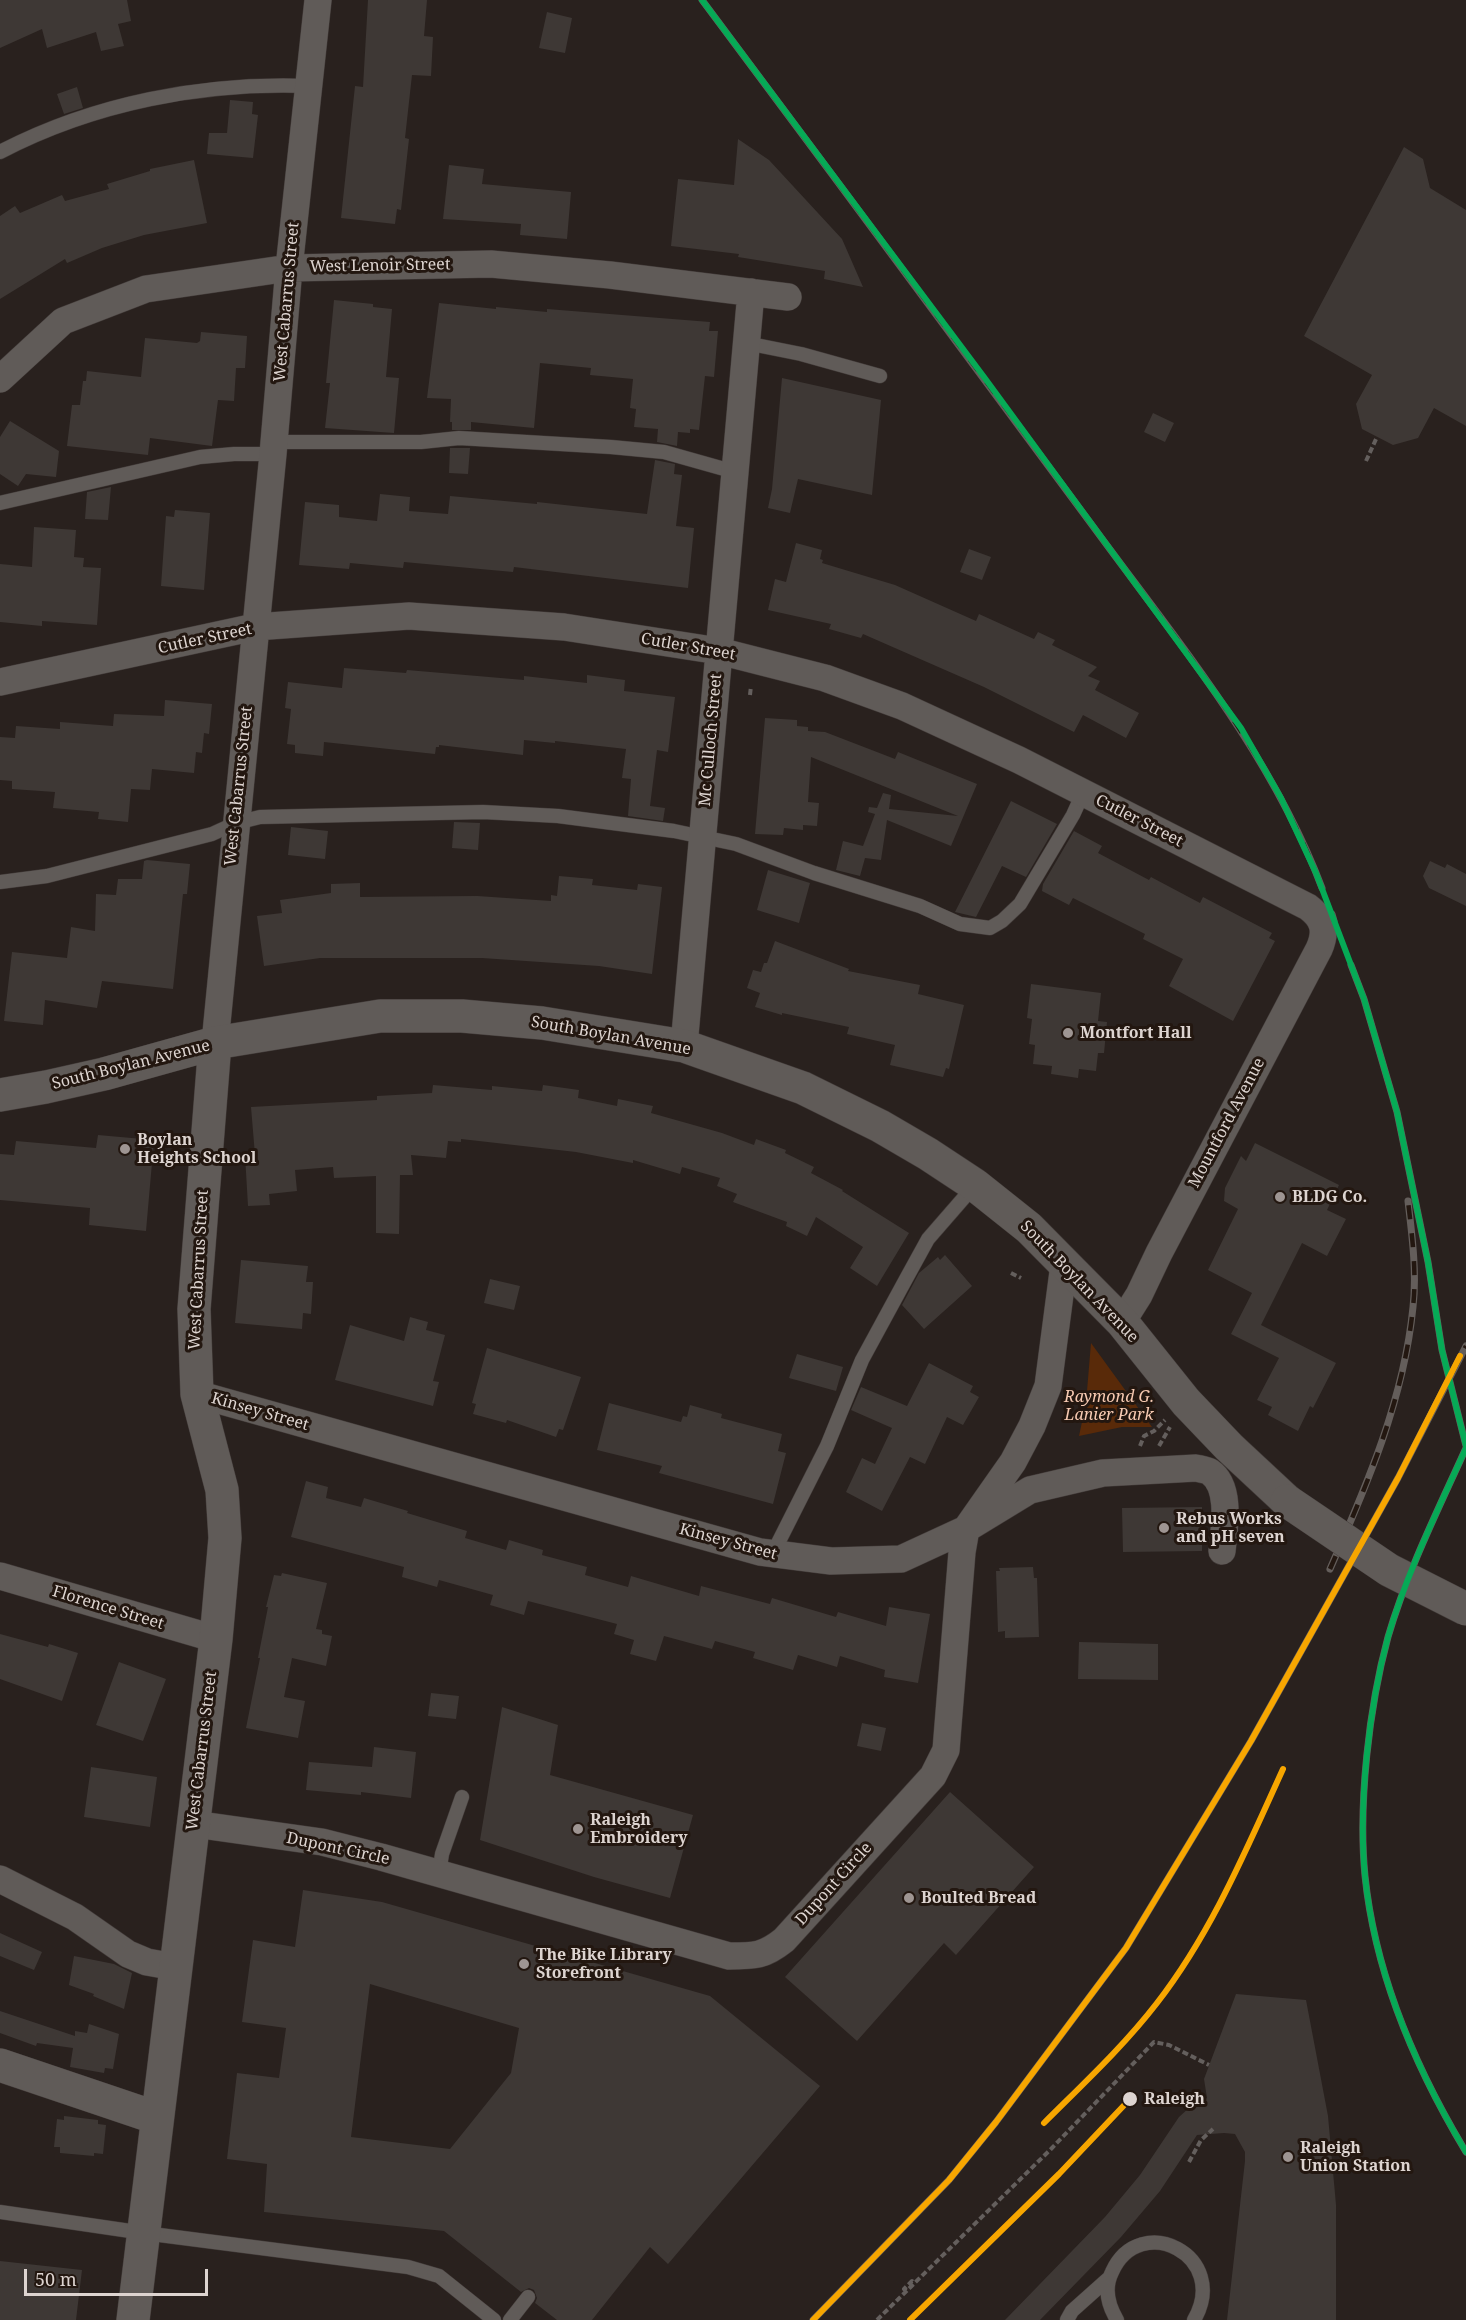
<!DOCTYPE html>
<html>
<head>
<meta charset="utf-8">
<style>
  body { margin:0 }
  #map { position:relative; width:1466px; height:2320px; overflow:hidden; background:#29211e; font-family:"Noto Serif",serif }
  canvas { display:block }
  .scale { position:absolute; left:24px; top:2269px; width:184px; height:27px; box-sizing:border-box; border:3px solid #ddd4d0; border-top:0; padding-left:8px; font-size:18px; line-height:21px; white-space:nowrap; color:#ddd4d0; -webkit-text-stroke:4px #231710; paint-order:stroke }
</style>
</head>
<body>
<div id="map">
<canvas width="1466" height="2320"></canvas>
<div class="scale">50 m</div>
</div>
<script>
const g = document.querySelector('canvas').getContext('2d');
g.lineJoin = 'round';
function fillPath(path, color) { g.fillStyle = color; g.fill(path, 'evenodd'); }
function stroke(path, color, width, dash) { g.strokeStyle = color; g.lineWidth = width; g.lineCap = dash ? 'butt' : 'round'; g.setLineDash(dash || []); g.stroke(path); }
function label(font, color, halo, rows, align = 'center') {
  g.font = font + ' "Noto Serif",serif'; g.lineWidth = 6; g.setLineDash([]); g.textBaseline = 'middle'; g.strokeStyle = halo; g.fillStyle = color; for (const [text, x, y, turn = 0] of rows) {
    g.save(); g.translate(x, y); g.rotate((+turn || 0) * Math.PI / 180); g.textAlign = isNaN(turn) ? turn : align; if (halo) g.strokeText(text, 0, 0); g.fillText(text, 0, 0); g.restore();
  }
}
const green = new Path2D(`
  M 1091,1343 L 1152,1427 L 1122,1427 L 1079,1436 L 1086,1403 Z`);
const building = new Path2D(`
  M 0,0 L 127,0 L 131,21 L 118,24 L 124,46 L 101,51 L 96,32 L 47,48 L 42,29 L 0,48 Z
  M 368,0 L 427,0 L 424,36 L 433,37 L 431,76 L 412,75 L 405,138 L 409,139 L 401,210 L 397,209 L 395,224 L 341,218 L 355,86 L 363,87 Z
  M 547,12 L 572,18 L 565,53 L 539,48 Z
  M 77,87 L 83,108 L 64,114 L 57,94 Z
  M 230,100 L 253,102 L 252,114 L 258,115 L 253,158 L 207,154 L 209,133 L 227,133 Z
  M 738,139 L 769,160 L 842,239 L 863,287 L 824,279 L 825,271 L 738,257 L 739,254 L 671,246 L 678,179 L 734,185 Z
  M 1404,147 L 1423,159 L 1430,188 L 1466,210 L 1466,426 L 1434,408 L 1418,438 L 1393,445 L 1362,429 L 1356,404 L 1372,375 L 1304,336 Z
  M 194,160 L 207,223 L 144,235 L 102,248 L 67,263 L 65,259 L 0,299 L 0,216 L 15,206 L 20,213 L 62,195 L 65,201 L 109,189 L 107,184 L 150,171 L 150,169 Z
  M 449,165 L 484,169 L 482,184 L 571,192 L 567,239 L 520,235 L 521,224 L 443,219 Z
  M 334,300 L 373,304 L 373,307 L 392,309 L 386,377 L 399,378 L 394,433 L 325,428 L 330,383 L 326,383 Z
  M 439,303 L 496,309 L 496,307 L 547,312 L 547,309 L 710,322 L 709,331 L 718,331 L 714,377 L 705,376 L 699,430 L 690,429 L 690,433 L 678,432 L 677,446 L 657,442 L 658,429 L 634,427 L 636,409 L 630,408 L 633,379 L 590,375 L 591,368 L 540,363 L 534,428 L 471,422 L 471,430 L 452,430 L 452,422 L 450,422 L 451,399 L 427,398 Z
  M 201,332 L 247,336 L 245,368 L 236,368 L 234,401 L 218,400 L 212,446 L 150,438 L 148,455 L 67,446 L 72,405 L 80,405 L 83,381 L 86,381 L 87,371 L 141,377 L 145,338 L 197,343 L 200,341 Z
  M 782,378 L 881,400 L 872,495 L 798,479 L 790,513 L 768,508 L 772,489 Z
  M 1153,413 L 1174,423 L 1165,442 L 1144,432 Z
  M 10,421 L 59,451 L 56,477 L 26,474 L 18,486 L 0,474 L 0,437 Z
  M 450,448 L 470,448 L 468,474 L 449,473 Z
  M 655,460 L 675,464 L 674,474 L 682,475 L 676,526 L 694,528 L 688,588 L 514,567 L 513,572 L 404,562 L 403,568 L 350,563 L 349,569 L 299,565 L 305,502 L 339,505 L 339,517 L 377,521 L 380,494 L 410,497 L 409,511 L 448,514 L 450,496 L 537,504 L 537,502 L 647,514 Z
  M 111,487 L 108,520 L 85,519 L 87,492 Z
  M 175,510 L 210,513 L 204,590 L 161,586 L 166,516 L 174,517 Z
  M 34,527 L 76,530 L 74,557 L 84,558 L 83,567 L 101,568 L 97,625 L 42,621 L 42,626 L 0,622 L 0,564 L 32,567 Z
  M 796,543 L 822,550 L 820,559 L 823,560 L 822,563 L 895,585 L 976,621 L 979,614 L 1034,639 L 1038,632 L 1055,640 L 1052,645 L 1097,667 L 1088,676 L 1100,681 L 1095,690 L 1139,713 L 1126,738 L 1083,715 L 1074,732 L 984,687 L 863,634 L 861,638 L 829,629 L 831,624 L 768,610 L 775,579 L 786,582 Z
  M 969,549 L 991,557 L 982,580 L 960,572 Z
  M 344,668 L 406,673 L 407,670 L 524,680 L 524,676 L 587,683 L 587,675 L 625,680 L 624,691 L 675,697 L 668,752 L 657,750 L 650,806 L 665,808 L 663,821 L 628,816 L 631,779 L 622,778 L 626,749 L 555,741 L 555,743 L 524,740 L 523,755 L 439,745 L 439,747 L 436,747 L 435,754 L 324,742 L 323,756 L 295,753 L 295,745 L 287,744 L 291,709 L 285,708 L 288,682 L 342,688 Z
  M 165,700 L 212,704 L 209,734 L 204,733 L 202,753 L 196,752 L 194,773 L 152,769 L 150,790 L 131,789 L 128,822 L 98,819 L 99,812 L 53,808 L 55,792 L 12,789 L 12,781 L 0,780 L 0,737 L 15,738 L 16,726 L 60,729 L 60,722 L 113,726 L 114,714 L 164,716 Z
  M 765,718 L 797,720 L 797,726 L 808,727 L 808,731 L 825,732 L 895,759 L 898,752 L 977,784 L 951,846 L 887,820 L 881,860 L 865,858 L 860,876 L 836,870 L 843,841 L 863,846 L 875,814 L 868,812 L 869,807 L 877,808 L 883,793 L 891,795 L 889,809 L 958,816 L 811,757 L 808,802 L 819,803 L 817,826 L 803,825 L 803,830 L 784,828 L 783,835 L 755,834 Z
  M 1011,801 L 1057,824 L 1026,877 L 1002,866 L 976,917 L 955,912 Z
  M 454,822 L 480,823 L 478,850 L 452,848 Z
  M 291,827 L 328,831 L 325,859 L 288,855 Z
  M 1074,831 L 1102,846 L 1098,853 L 1149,880 L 1151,877 L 1200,903 L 1203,897 L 1272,933 L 1269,938 L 1275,941 L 1233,1021 L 1169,986 L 1183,959 L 1143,939 L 1145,934 L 1073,898 L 1069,905 L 1042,891 L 1043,884 Z
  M 147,860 L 190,864 L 187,894 L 183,894 L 173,989 L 102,981 L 97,1008 L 45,1000 L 43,1025 L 4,1021 L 12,952 L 67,958 L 71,927 L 95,931 L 96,894 L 116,895 L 118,879 L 142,879 L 144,861 Z
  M 1430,861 L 1445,868 L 1447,864 L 1466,874 L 1466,906 L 1429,888 L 1423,876 Z
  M 768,870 L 810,883 L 799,923 L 757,910 Z
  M 559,876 L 593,879 L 592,885 L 637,890 L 638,884 L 662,887 L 652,974 L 599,966 L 482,958 L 320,958 L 264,966 L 257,916 L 282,913 L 280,900 L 331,893 L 331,884 L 360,883 L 360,897 L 477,896 L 551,901 L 551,895 L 557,896 Z
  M 775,941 L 849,969 L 848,971 L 920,985 L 918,994 L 964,1005 L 949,1069 L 946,1068 L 943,1077 L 890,1065 L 895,1045 L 847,1034 L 849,1027 L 782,1013 L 782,1015 L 755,1007 L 760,993 L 747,988 L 753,970 L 761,972 L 764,963 L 767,963 Z
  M 1031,984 L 1101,993 L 1098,1021 L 1107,1022 L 1104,1053 L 1098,1053 L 1096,1071 L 1079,1069 L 1078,1078 L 1051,1074 L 1052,1066 L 1033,1064 L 1035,1045 L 1029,1044 L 1032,1019 L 1027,1018 Z
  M 433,1085 L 492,1090 L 492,1086 L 542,1091 L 543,1085 L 579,1090 L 578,1098 L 617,1106 L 618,1099 L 653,1106 L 651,1113 L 722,1133 L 754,1145 L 756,1139 L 786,1150 L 785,1153 L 814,1167 L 811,1173 L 843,1190 L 842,1191 L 909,1233 L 877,1286 L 850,1268 L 863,1247 L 816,1217 L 807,1236 L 786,1226 L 787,1222 L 733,1202 L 737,1194 L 717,1186 L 720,1178 L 682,1167 L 680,1174 L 633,1160 L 633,1163 L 576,1152 L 461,1139 L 461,1142 L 448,1141 L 446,1158 L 411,1155 L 413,1175 L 400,1175 L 399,1234 L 376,1233 L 376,1176 L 334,1178 L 333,1167 L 295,1170 L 297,1191 L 269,1194 L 270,1205 L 248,1206 L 245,1155 L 255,1155 L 251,1107 L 377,1100 L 377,1096 L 432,1093 Z
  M 98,1135 L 154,1140 L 146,1231 L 89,1225 L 90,1208 L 0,1200 L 0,1154 L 14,1155 L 16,1141 L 96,1148 Z
  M 1255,1143 L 1339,1185 L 1327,1210 L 1346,1219 L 1327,1256 L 1302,1243 L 1261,1325 L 1336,1363 L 1313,1408 L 1310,1406 L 1298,1431 L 1268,1415 L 1272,1407 L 1257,1400 L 1279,1358 L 1231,1334 L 1252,1293 L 1208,1270 L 1238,1209 L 1224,1201 L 1225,1188 L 1241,1156 L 1246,1161 Z
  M 945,1255 L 972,1286 L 924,1329 L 902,1305 L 919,1273 L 938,1257 L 940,1260 Z
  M 241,1260 L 308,1266 L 306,1282 L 313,1282 L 311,1314 L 303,1313 L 302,1329 L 235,1323 Z
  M 490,1279 L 520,1286 L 514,1310 L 484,1303 Z
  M 410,1317 L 428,1322 L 426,1330 L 445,1335 L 433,1381 L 439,1382 L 433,1406 L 335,1380 L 350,1325 L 404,1341 Z
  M 487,1348 L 581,1377 L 563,1430 L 559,1429 L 556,1437 L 507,1420 L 506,1423 L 473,1414 L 476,1404 L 472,1403 Z
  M 797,1354 L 843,1367 L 836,1391 L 789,1378 Z
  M 929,1363 L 973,1386 L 970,1392 L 979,1397 L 963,1425 L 947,1417 L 925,1464 L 910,1457 L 882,1511 L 846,1492 L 862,1458 L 875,1464 L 892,1428 L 851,1410 L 861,1387 L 907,1406 Z
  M 609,1403 L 681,1422 L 683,1416 L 687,1417 L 690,1405 L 722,1414 L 721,1418 L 782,1434 L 778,1451 L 786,1453 L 773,1504 L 659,1473 L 662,1466 L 597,1450 Z
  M 306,1481 L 328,1487 L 326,1498 L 361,1507 L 364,1498 L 408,1511 L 407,1513 L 467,1531 L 465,1538 L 506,1550 L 509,1540 L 543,1550 L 542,1555 L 587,1567 L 585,1575 L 628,1587 L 631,1576 L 699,1596 L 701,1586 L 770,1604 L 772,1598 L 836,1617 L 838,1612 L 886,1626 L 889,1607 L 930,1614 L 918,1683 L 884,1677 L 885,1670 L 840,1656 L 837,1667 L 798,1655 L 793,1670 L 753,1658 L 755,1652 L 715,1641 L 712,1649 L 664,1636 L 656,1661 L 630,1654 L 634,1640 L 614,1634 L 617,1624 L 528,1601 L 524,1615 L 490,1605 L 493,1595 L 439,1580 L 437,1587 L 402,1577 L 404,1567 L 291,1537 Z
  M 1202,1507 L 1202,1551 L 1123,1552 L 1122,1508 Z
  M 1033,1567 L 1034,1578 L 1037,1578 L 1039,1637 L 1005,1638 L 1005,1631 L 998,1632 L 996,1571 L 1000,1571 L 999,1568 Z
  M 282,1573 L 327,1583 L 316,1629 L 322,1630 L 322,1634 L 332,1636 L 326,1666 L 292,1658 L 284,1697 L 305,1701 L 298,1738 L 246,1728 L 260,1658 L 258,1658 L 268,1607 L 266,1607 L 274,1575 L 281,1576 Z
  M 0,1634 L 48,1647 L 49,1644 L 78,1653 L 62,1701 L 0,1679 Z
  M 1079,1642 L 1158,1644 L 1158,1680 L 1078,1679 Z
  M 119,1662 L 166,1679 L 143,1741 L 96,1725 Z
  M 431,1693 L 459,1696 L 456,1719 L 428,1716 Z
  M 502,1707 L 558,1725 L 550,1775 L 693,1815 L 670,1898 L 594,1877 L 480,1840 Z
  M 862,1723 L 886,1728 L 881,1751 L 857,1746 Z
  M 374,1747 L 416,1752 L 411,1798 L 361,1792 L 361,1795 L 306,1790 L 309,1762 L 372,1767 Z
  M 91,1767 L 157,1777 L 150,1827 L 84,1817 Z
  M 950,1792 L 1034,1867 L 956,1955 L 944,1943 L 857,2041 L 785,1977 Z
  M 303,1890 L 382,1902 L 710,1996 L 820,2086 L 668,2264 L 650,2247 L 592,2320 L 557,2320 L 535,2303 L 537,2298 L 534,2290 L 529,2288 L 521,2292 L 444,2231 L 264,2212 L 267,2164 L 227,2159 L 237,2073 L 279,2078 L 286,2028 L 242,2022 L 253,1940 L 295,1947 ZM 370,1984 L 519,2028 L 511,2073 L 450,2149 L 351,2137 Z
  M 0,1933 L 42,1952 L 34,1970 L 0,1956 Z
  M 74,1956 L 114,1964 L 132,1973 L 124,2009 L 93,1996 L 94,1994 L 69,1985 Z
  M 1236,1994 L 1306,2000 L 1328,2116 L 1336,2205 L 1336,2320 L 1227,2320 L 1245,2161 L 1245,2152 L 1235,2134 L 1224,2133 L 1197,2135 L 1160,2191 L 1121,2237 L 1040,2320 L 1005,2320 L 1105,2217 L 1140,2175 L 1179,2117 L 1190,2107 L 1207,2098 L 1204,2079 Z
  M 0,2011 L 75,2036 L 75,2031 L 87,2033 L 89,2024 L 119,2034 L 113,2069 L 105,2068 L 104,2073 L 70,2067 L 73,2048 L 37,2043 L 36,2046 L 0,2033 Z
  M 64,2116 L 98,2120 L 98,2124 L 106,2125 L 103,2154 L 94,2153 L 94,2156 L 60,2153 L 60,2147 L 54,2147 L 57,2119 L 64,2120 Z
  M 0,2261 L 82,2270 L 76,2320 L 0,2320 Z`);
const path = new Path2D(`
  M 1366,461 L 1377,437
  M 750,695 L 751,686
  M 1011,1273 L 1021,1278
  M 1140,1446 L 1144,1436 L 1154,1431 L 1165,1420
  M 1159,1446 L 1170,1427
  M 1189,2162 L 1201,2140 L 1213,2129
  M 906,2291 L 904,2289 L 912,2281 L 914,2283
  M 877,2320 L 1051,2149 L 1154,2042 L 1169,2045 L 1209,2065`);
const service = new Path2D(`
  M 0,152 C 94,103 203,82 309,86
  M 746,343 L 801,354 L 880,376
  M 274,442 L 421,442 L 459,438 L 611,447 L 664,452 L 735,472
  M 0,503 L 200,457 L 234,454 L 273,454
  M 0,882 L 47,876 L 212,834 L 236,823 L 260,817 L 483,812 L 558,816 L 674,831 L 736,844 L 814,873 L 920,906 L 960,924 L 990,928 L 1002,921 L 1020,904 L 1073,815 L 1083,793
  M 772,1555 L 827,1446 L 862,1360 L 906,1279 L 928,1239 L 975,1185
  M 439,1874 L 442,1854 L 462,1797
  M 0,2212 L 144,2233 L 408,2267 L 439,2276 L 494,2320
  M 510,2320 L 528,2297
  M 1067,2320 L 1072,2311 L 1109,2278
  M 1117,2320 C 1108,2305 1104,2288 1112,2272 C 1140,2210 1231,2256 1194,2320`);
const minor = new Path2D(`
  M 0,379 L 63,321 L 146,289 L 289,268 L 491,264 L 610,275 L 788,297
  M 0,682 L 255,627 L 409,616 L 564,627 L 719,651 L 825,678 L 902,706 L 1019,760 L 1308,907 C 1324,919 1327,931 1319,949 L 1159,1253 L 1139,1295 L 1122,1322
  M 215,1043 L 273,454 L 289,268 L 318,0
  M 684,1046 L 751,292
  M 197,1394 L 760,1552 L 831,1561 L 901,1559 L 966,1529 L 1030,1490 L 1103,1473 L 1196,1468 C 1200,1469 1207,1470 1210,1472 C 1232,1487 1224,1530 1222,1551
  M 0,1576 L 216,1639
  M 194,1824 L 322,1842 L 381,1857 L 729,1956 C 755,1956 764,1956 784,1940 L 933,1776 L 946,1750 L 962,1552 L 966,1529 L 1013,1462 L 1032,1426 L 1048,1386 L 1064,1264
  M 0,1879 L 75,1917 L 128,1954 L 147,1962 L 175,1967`);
const tertiary = new Path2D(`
  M 0,1095 L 46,1087 L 104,1074 L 215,1043 L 380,1016 L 462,1016 L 542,1023 L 684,1046 L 803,1088 L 880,1126 L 928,1154 L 975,1185 L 1029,1228 L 1122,1322 L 1186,1402 L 1229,1447 L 1287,1501
  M 0,2065 L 157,2118
  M 133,2320 L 216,1639 L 225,1538 L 222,1490 L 197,1394 L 194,1309 L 215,1043`);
const rail = new Path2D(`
  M 702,0 C 832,175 963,349 1092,525 C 1177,641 1271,753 1322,888
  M 1332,914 L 1334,921
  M 1351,965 L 1364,999 L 1397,1112 L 1428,1262 L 1442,1350 L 1466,1446
  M 1466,1448 C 1438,1510 1407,1572 1388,1637 C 1369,1707 1358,1804 1365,1876 C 1375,1973 1416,2069 1466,2152
  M 1330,1569 C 1367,1485 1404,1399 1413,1307 C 1417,1273 1412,1235 1408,1201
  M 813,2320 L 949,2180 L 996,2122 L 1126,1948 L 1251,1741 L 1398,1478 L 1466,1346`);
const tertiaryBridge = new Path2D(`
  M 1287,1501 L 1389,1570 L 1466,1609`);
const rail1 = new Path2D(`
  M 702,0 L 984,377 L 1241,728 L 1281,798 L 1316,873 L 1364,999 L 1397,1112 L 1428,1262 L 1442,1350 L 1466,1446
  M 1466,1448 C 1438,1510 1407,1572 1388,1637 C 1369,1707 1358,1804 1365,1876 C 1375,1973 1416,2069 1466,2152`);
const rail2 = new Path2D(`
  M 1044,2123 C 1083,2084 1123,2047 1157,2003 C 1212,1932 1246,1850 1283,1769
  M 813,2320 L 949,2180 L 996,2122 L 1126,1948 L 1251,1741 L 1398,1478 L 1460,1356
  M 910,2320 L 1059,2174 L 1130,2099`);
const markers = [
  [1068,1033,6,"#9e9592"],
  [125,1149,6,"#9e9592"],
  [1280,1197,6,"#9e9592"],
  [1164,1528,6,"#9e9592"],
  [578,1829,6,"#9e9592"],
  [909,1898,6,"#9e9592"],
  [524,1964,6,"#9e9592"],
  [1130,2099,8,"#ddd4d0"],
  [1288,2157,6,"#9e9592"]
];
const streetNames = [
  ["West Lenoir Street",380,266,-1],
  ["West Cabarrus Street",287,302,-85],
  ["Cutler Street",205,639,-12],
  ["Cutler Street",688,647,10],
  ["Mc Culloch Street",711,740,-85],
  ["West Cabarrus Street",239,786,-84],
  ["Cutler Street",1139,821,27],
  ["South Boylan Avenue",611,1036,10],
  ["South Boylan Avenue",131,1065,-14],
  ["Mountford Avenue",1227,1123,-62],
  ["West Cabarrus Street",199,1270,-87],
  ["South Boylan Avenue",1079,1282,46],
  ["Kinsey Street",260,1412,16],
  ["Kinsey Street",728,1542,15],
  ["Florence Street",108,1608,17],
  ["West Cabarrus Street",202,1751,-83],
  ["Dupont Circle",338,1849,12],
  ["Dupont Circle",834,1884,-48]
];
const poiNames = [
  ["Montfort Hall",1080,1033],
  ["Boylan",137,1140],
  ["Heights School",137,1158],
  ["BLDG Co.",1292,1197],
  ["Rebus Works",1176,1519],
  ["and pH seven",1176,1537],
  ["Raleigh",590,1820],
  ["Embroidery",590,1838],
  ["Boulted Bread",921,1898],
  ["The Bike Library",536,1955],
  ["Storefront",536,1973],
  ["Raleigh",1300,2148],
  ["Union Station",1300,2166]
];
const parkNames = [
  ["Raymond G.",1109,1397],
  ["Lanier Park",1109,1415]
];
const stopNames = [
  ["Raleigh",1144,2099]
];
fillPath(green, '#592a09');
fillPath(building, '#3e3835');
stroke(service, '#423b39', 15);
stroke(minor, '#423b39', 28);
stroke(tertiary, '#423b39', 34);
stroke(path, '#645f5d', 4, [6, 3]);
stroke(service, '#605b58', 14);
stroke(minor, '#605b58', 27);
stroke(tertiary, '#605b58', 33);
stroke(rail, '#645e5b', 7);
stroke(rail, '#231710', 4.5, [14]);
stroke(tertiaryBridge, '#423b39', 34, []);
stroke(tertiaryBridge, '#605b58', 33);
stroke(rail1, '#06aa56', 6);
stroke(rail2, '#f7a600', 6);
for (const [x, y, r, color] of markers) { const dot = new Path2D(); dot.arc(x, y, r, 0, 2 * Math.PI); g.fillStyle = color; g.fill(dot); stroke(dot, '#231710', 2); }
label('16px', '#ddd4d0', '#231710', streetNames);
label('bold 16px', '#ddd4d0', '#231710', poiNames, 'left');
label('italic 16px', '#f7cab2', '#231710', parkNames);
label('bold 16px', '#ddd4d0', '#231710', stopNames, 'left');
</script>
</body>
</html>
